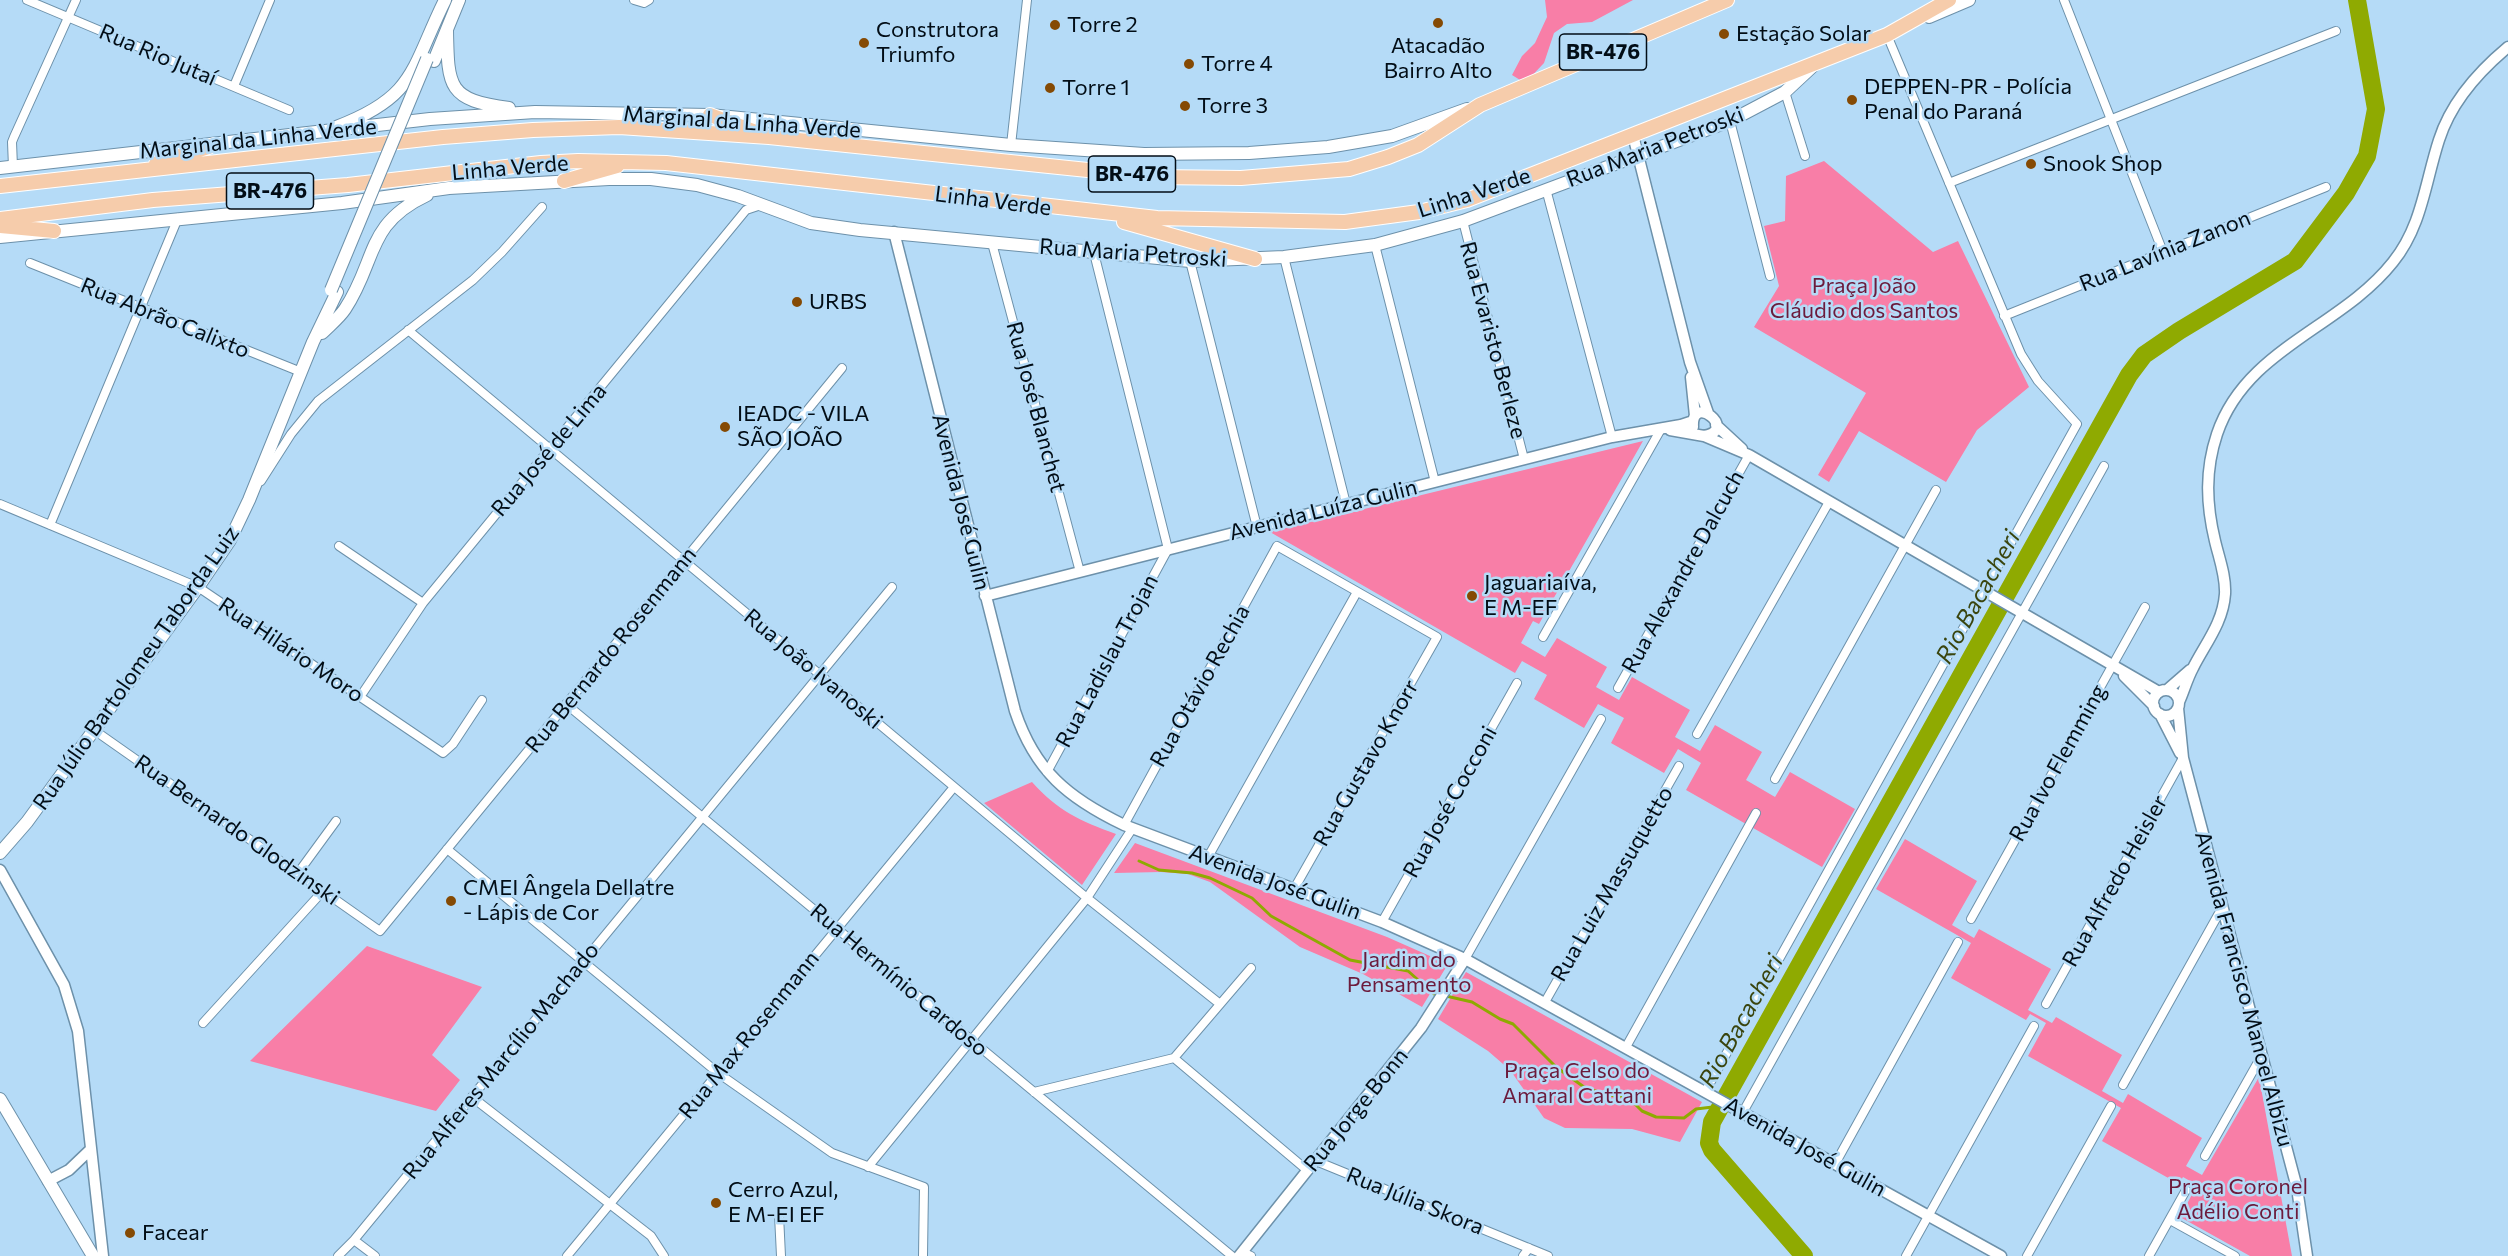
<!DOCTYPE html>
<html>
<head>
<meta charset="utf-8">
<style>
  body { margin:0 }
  canvas { display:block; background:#b5dbf7 }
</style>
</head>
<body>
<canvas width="2508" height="1256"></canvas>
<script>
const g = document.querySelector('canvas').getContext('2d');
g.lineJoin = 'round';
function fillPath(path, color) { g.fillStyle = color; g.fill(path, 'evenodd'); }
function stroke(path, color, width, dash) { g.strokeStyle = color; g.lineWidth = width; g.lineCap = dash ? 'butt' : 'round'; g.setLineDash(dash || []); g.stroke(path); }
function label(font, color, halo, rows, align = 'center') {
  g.font = font + ' Commissioner,sans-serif'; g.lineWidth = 5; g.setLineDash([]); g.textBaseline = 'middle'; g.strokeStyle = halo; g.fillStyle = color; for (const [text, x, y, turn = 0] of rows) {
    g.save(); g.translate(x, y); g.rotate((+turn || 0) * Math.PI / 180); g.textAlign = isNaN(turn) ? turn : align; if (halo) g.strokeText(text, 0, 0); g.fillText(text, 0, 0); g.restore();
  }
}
const green = new Path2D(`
  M 1545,0 L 1633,0 L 1592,22 L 1567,24 L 1554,33 L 1544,63 L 1525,83 L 1512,75 L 1522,56 L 1535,43 L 1547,17 Z
  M 1824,161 L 1933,252 L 1958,241 L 2029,387 L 1977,430 L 1946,482 L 1859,431 L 1829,482 L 1818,475 L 1866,393 L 1754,327 L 1779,286 L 1764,226 L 1785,221 L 1786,176 Z
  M 1643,441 L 1539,624 L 1533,621 L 1521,643 L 1545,657 L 1557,638 L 1607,667 L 1596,687 L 1619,700 L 1632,677 L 1690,710 L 1675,737 L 1700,751 L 1715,725 L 1762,752 L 1746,780 L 1775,797 L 1790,772 L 1855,809 L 1822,867 L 1686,790 L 1701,763 L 1678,749 L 1664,773 L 1611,743 L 1624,718 L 1598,704 L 1584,728 L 1534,699 L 1547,675 L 1522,661 L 1515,673 L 1270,532 Z
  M 1032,782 C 1058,811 1080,821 1116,834 L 1082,885 L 984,803 Z
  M 1905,839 L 1977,881 L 1952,925 L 1974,938 L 1979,929 L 2051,969 L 2028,1010 L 2052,1023 L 2056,1017 L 2122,1055 L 2102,1091 L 2123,1103 L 2128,1094 L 2202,1138 L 2186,1166 L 2202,1175 L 2259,1077 L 2292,1256 L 2250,1256 L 2180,1217 L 2197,1185 L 2183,1177 L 2179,1184 L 2102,1141 L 2121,1108 L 2028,1056 L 2046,1023 L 2030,1014 L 2026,1020 L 1951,978 L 1971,943 L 1876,889 Z
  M 1135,843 L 1387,937 L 1448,964 L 1422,1007 L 1363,974 L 1300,947 L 1210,882 L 1188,874 L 1161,872 L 1114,873 Z
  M 367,946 L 482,987 L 432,1055 L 460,1080 L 436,1111 L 250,1061 Z
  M 1466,972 L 1702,1102 L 1680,1142 L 1632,1129 L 1565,1128 L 1544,1118 L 1510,1070 L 1488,1051 L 1438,1019 Z`);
const stream = new Path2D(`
  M 1139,861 L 1159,870 L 1192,873 L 1210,878 L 1252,898 L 1271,916 L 1350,960 L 1408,971 L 1434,994 L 1439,995
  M 1446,996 L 1472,1002 L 1500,1019 L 1513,1024 L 1556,1067 L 1584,1087 L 1607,1095 L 1628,1097 L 1642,1111 L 1656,1117 L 1684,1118 L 1696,1109 L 1721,1106`);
const river = new Path2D(`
  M 1804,1256 L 1712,1150 L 1709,1143 L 1712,1122 L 2129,375 L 2144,355 L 2179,331 L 2295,261 L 2346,193 L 2367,156 L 2376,109 L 2357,0`);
const minor = new Path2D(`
  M 27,0 L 289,110
  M 634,0 L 644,3 L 649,0
  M 2064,0 L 2163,252
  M 234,86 L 270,0
  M 1785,92 L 1805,156
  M 1730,121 L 1770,276
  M 1011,145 L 1027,0
  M 13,167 L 12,142 L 14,137 L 76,0
  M 1949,183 L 2336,31
  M 1546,189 L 1612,437
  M 1463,221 L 1524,459
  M 992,243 L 1080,572
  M 1375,245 L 1435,482
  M 1284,257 L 1346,504
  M 1190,261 L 1257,527
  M 30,263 L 301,372
  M 2004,316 L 2326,187
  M 408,330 L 1087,898 L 1220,1004
  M 261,481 L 291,434 L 318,401 L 473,280 L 502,252 L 542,207
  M 0,504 L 198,587 L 443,753 L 453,744 L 482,700
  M 50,525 L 178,218
  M 339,546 L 423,603
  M 1543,637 L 1661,429
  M 1618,688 L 1749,455
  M 360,697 L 423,603 L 746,210 L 761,205
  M 566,704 L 1232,1256
  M 94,730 L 380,931 L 842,368
  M 1697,734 L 1829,502
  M 1047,772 L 1168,549 L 1094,253
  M 1775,779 L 1936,490
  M 1124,825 L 1277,546 L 1437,637 L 1294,889
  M 447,849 L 718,1073 L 832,1153 L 924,1187 L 923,1256
  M 1208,857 L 1357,592
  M 298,873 L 336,821
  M 1971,919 L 2145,607
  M 1382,922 L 1517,683
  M 1465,959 L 1601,719
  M 1545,1002 L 1679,766
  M 2046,1004 L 2183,758
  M 203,1023 L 323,891
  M 1626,1047 L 1756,813
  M 1174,1058 L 1308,1171
  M 2123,1085 L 2223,906
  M 1034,1092 L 1174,1058 L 1251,968
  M 1705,1092 L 2077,424 L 2038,381 L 2021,354 L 1887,35
  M 472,1097 L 651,1236 L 664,1256
  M 1743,1112 L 2104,466
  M 2205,1156 L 2262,1055
  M 1316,1161 L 1548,1256
  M 1835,1164 L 1958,942
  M 868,1167 L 1087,898 L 1132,829
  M 779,1215 L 781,1256
  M 2170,1220 L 2235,1256
  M 354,1240 L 375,1256
  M 1242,1252 L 1251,1256
  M 338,1256 L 354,1240 L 892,587
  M 567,1256 L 954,787
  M 1523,1256 L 1529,1248
  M 1906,1256 L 2034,1026
  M 2027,1256 L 2111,1106
  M 2149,1256 L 2186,1190`);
const tertiary = new Path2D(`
  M 1633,135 L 1690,362 L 1708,413
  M 894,232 L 1015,711 C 1035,771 1068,798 1124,825 L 1382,922 L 1465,959 L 2001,1256
  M 1691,377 L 1695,416
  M 1716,425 L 1742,449
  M 1693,427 C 1691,392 1739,430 1704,436
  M 1670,430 L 1704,436 L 1749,455 L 2159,692
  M 985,596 L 1612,437 L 1681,425 L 1693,421
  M 2124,676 L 2154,706
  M 2167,690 L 2190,670
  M2153 703a13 13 0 1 1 26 0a13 13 0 1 1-26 0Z
  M 2179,702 C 2184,691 2187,679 2193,668 C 2205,644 2223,623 2225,594 C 2226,576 2219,558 2215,541 C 2206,504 2205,470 2217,434 C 2246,348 2341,328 2393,262 C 2422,226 2425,183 2439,140 C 2451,102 2478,72 2508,47
  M 2178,708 L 2183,758 L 2297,1188 L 2307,1256
  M 2160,714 L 2180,753
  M 0,870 L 64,985 L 78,1031 L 103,1256
  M 48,1181 L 69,1170 L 91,1149
  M 1239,1256 L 1421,1028 L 1465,959`);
const secondary = new Path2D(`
  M 1929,17 L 1969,0
  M 447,30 C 448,88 448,100 509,108
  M 434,61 L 459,0
  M 336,127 C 416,97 411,69 445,0
  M 0,168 L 430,119 L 535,112 L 710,115 L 1011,145 L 1144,154 L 1249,153 L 1328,147 L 1392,136 L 1467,109
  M 0,237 L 342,203 L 449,188 L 609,179 L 651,179 L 697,185 L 738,196 L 811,223 L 860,230 L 1190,261 L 1284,257 L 1375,245 L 1463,221 L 1730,121 L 1785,92 L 1814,65
  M 322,333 C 330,325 339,318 345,309 C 377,261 365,224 427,195
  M 0,853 L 27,822 L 198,587 L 230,540 L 249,500 L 313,342 L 337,292
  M 0,1099 L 93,1256`);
const trunk = new Path2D(`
  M 710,115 L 756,132
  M 156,164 L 214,145
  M 564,181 L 617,166
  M 0,186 L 443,137 L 533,130 L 619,127 L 769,137 L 1155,177 L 1241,178 L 1349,169 L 1388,157 L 1418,145 L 1480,105 L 1727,0
  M 0,219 L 153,200 L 348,185 L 541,163 L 578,161 L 666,163 L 1157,218 L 1345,222 L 1419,212 L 1467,200 L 1887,35 L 1949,0
  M 1124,222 L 1255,259
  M 0,226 L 54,231`);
const secondaryBridge = new Path2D(`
  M 331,290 L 427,59`);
const markers = [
  [1438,23,6,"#854a04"],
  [1055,25,6,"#854a04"],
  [1724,34,6,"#854a04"],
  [864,43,6,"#854a04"],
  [1189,64,6,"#854a04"],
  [1050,88,6,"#854a04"],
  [1852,100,6,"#854a04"],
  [1185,106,6,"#854a04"],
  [2031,164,6,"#854a04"],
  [797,302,6,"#854a04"],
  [725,427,6,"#854a04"],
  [1472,596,6,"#854a04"],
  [451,901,6,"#854a04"],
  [716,1203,6,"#854a04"],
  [130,1233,6,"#854a04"]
];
const shields = [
  [1603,52,87],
  [1132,174,87],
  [270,191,87]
];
const shieldNames = [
  ["BR-476",1603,52],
  ["BR-476",1132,174],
  ["BR-476",270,191]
];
const poiNames = [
  ["Torre 2",1067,25],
  ["Construtora",876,30],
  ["Triumfo",876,55],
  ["Estação Solar",1736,34],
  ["Atacadão",1438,46,"center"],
  ["Bairro Alto",1438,71,"center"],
  ["Torre 4",1201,64],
  ["DEPPEN-PR - Polícia",1864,87],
  ["Penal do Paraná",1864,112],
  ["Torre 1",1062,88],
  ["Torre 3",1197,106],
  ["Snook Shop",2043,164],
  ["URBS",809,302],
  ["IEADC - VILA",737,414],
  ["SÃO JOÃO",737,439],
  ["Jaguariaíva,",1484,583],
  ["E M-EF",1484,608],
  ["CMEI Ângela Dellatre",463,888],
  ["- Lápis de Cor",463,913],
  ["Cerro Azul,",728,1190],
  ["E M-EI EF",728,1215],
  ["Facear",142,1233]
];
const streetNames = [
  ["Rua Rio Jutaí",158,55,23],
  ["Marginal da Linha Verde",742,122,4],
  ["Marginal da Linha Verde",258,139,-6],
  ["Rua Maria Petroski",1655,147,-21],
  ["Linha Verde",510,168,-5],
  ["Linha Verde",1474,193,-18],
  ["Linha Verde",993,201,7],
  ["Rua Lavínia Zanon",2165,251,-22],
  ["Rua Maria Petroski",1133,253,4],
  ["Rua Abrão Calixto",165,318,22],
  ["Rua Evaristo Berleze",1493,340,75],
  ["Rua José Blanchet",1036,407,75],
  ["Rua José de Lima",549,450,-50],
  ["Avenida José Gulin",961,502,76],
  ["Avenida Luíza Gulin",1323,510,-14],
  ["Rua Alexandre Dalcuch",1683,572,-61],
  ["Rua Hilário Moro",291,650,34],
  ["Rua Bernardo Rosenmann",611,650,-51],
  ["Rua Ladislau Trojan",1107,661,-62],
  ["Rua Júlio Bartolomeu Taborda Luiz",136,668,-55],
  ["Rua João Ivanoski",813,669,40],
  ["Rua Otávio Rechia",1200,686,-61],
  ["Rua Gustavo Knorr",1366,763,-60],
  ["Rua Ivo Flemming",2058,763,-61],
  ["Rua José Cocconi",1450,802,-61],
  ["Rua Bernardo Glodzinski",237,830,35],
  ["Rua Alfredo Heisler",2115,881,-61],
  ["Avenida José Gulin",1275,882,20],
  ["Rua Luiz Massuquetto",1612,884,-60],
  ["Rua Hermínio Cardoso",899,980,40],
  ["Avenida Francisco Manoel Albizu",2244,989,75],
  ["Rua Max Rosenmann",749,1035,-51],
  ["Rua Alferes Marcílio Machado",501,1061,-51],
  ["Rua Jorge Bonn",1356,1110,-51],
  ["Avenida José Gulin",1805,1147,29],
  ["Rua Júlia Skora",1415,1201,22]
];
const parkNames = [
  ["Praça João",1864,286],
  ["Cláudio dos Santos",1864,311],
  ["Jardim do",1409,960],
  ["Pensamento",1409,985],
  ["Praça Celso do",1577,1071],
  ["Amaral Cattani",1577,1096],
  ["Praça Coronel",2238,1187],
  ["Adélio Conti",2238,1212]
];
const waterNames = [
  ["Rio Bacacheri",1978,597,-61],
  ["Rio Bacacheri",1741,1021,-61]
];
fillPath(green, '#f87ea7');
stroke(stream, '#8faa01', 3);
stroke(river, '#8faa01', 18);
stroke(minor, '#6d91aa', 10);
stroke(tertiary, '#6d91aa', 13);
stroke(secondary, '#6d91aa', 14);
stroke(trunk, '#fff', 16);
stroke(minor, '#fff', 8);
stroke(tertiary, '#fff', 10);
stroke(secondary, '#fff', 12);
stroke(trunk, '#f6ccab', 14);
stroke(secondaryBridge, '#6d91aa', 14, []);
stroke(secondaryBridge, '#fff', 12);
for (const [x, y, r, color] of markers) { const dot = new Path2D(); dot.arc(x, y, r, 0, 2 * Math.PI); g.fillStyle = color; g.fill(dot); stroke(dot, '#b5dbf7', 2); }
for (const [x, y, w] of shields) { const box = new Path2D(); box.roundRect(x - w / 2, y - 18, w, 36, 4.5); g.fillStyle = '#b5dbf7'; g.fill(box); stroke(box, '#020d16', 1.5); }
label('bold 21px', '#020d16', null, shieldNames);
label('22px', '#020d16', '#b5dbf7', poiNames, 'left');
label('22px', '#020d16', '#b5dbf7', streetNames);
label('22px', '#6c1b3c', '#b5dbf7', parkNames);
label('italic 24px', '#3a450e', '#b5dbf7', waterNames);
</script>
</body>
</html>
